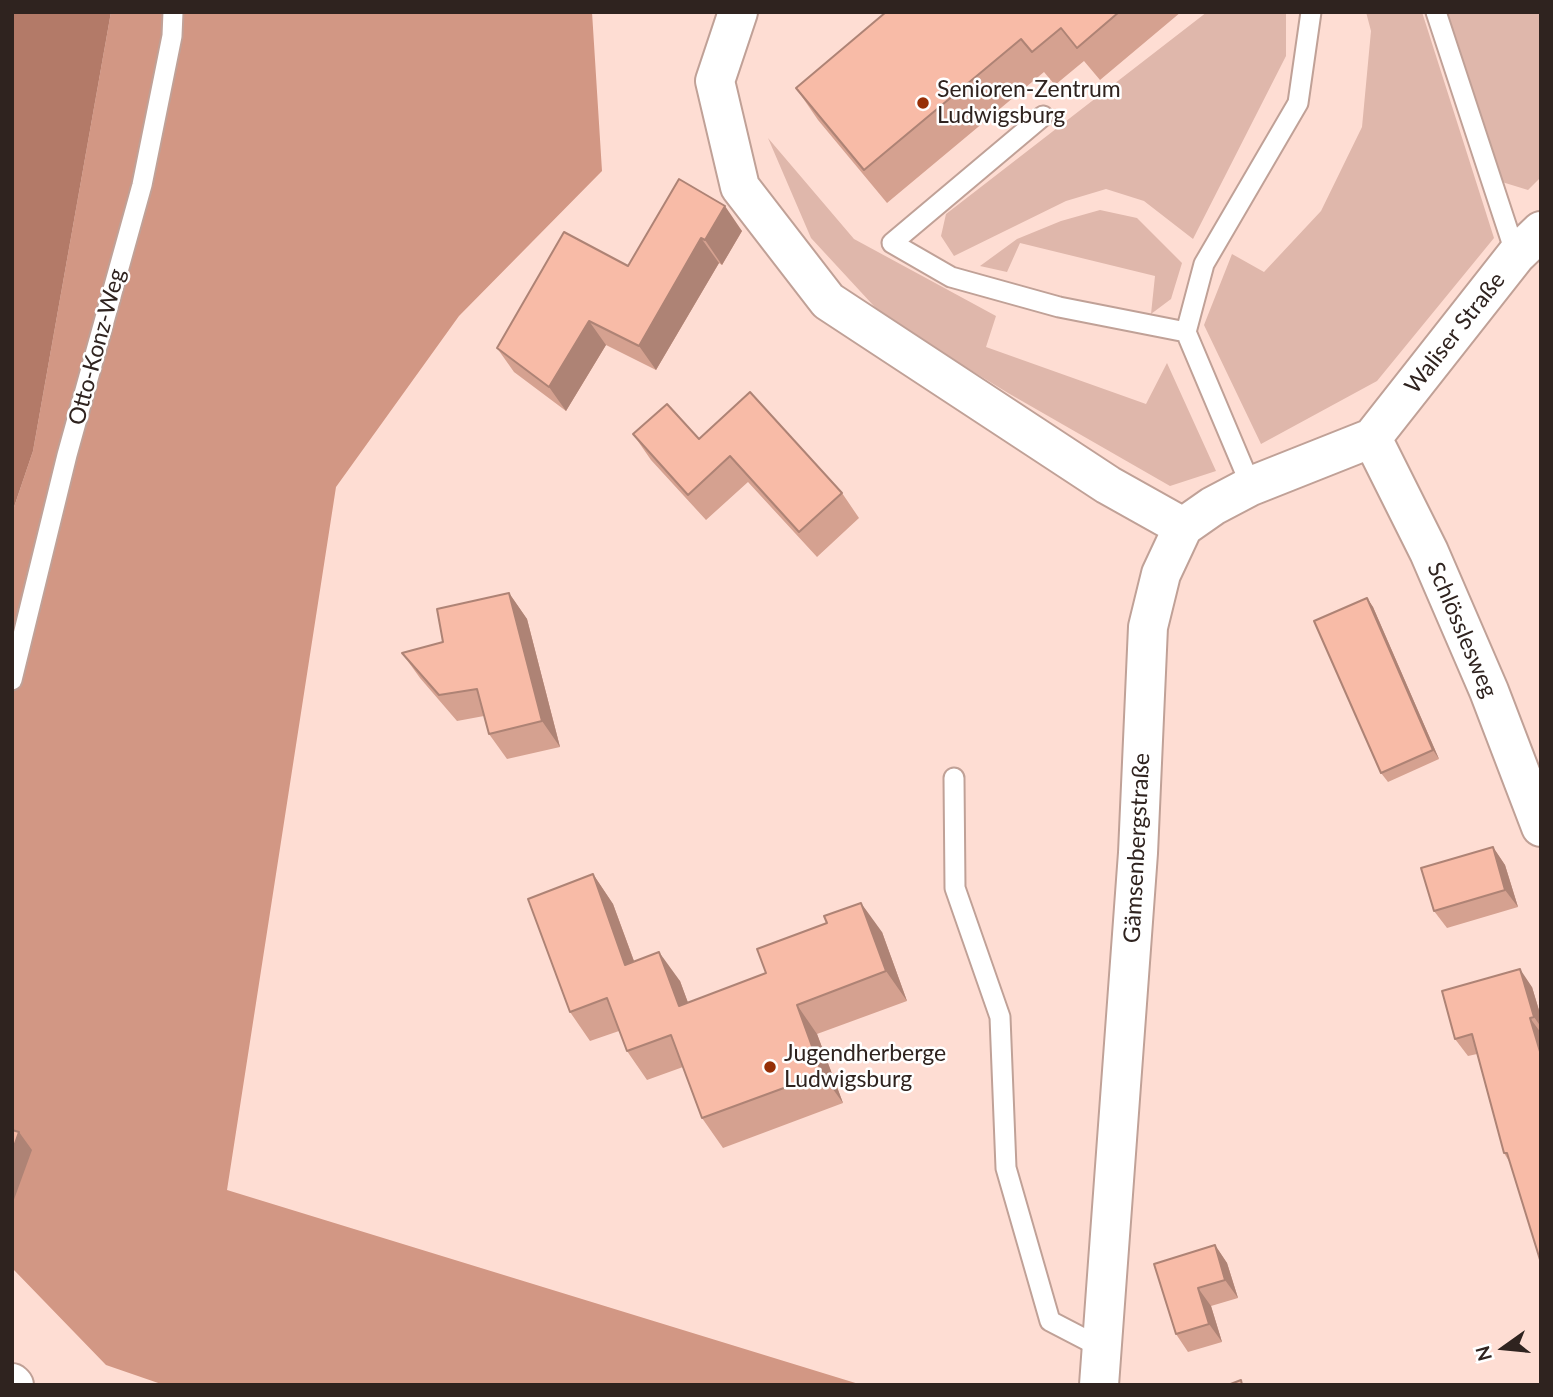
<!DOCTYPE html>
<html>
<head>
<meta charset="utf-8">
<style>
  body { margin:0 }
  #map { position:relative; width:1553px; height:1397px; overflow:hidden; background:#feddd3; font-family:Lato,sans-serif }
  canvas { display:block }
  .frame { position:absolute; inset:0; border:14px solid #2f231f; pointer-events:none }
  .north { position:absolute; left:1469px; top:1313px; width:70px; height:70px; -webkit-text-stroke:5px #fff; paint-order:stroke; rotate:255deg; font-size:19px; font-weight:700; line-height:28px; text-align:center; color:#2f231f }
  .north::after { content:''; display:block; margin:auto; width:24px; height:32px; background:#2f231f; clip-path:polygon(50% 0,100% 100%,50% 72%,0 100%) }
</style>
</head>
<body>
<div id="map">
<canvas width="1553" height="1397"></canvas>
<div class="frame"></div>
<div class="north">N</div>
</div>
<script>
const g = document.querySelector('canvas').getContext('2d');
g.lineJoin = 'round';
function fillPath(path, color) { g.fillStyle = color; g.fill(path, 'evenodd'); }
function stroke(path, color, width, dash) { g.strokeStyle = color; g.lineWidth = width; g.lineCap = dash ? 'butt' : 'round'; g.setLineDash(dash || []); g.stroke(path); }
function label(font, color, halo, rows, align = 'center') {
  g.font = font + ' Lato,sans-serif'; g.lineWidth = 5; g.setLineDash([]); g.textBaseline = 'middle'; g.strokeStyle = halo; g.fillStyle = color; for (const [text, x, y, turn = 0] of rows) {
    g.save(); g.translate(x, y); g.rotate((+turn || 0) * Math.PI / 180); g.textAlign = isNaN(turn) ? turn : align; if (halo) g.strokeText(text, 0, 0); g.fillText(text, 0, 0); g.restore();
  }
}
const green = new Path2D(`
  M 1207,12 L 1286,12 L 1286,56 L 1193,239 L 1144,201 L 1106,189 L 1066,201 L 954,256 L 941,236 L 946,214 Z
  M 1366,12 L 1422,12 L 1494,238 L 1377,381 L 1261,444 L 1204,325 L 1232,254 L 1264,272 L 1321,211 L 1362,127 L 1371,31 Z
  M 1446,12 L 1541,12 L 1541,177 L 1528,190 L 1502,182 L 1493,160 Z
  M 768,138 L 854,239 L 996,316 L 986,347 L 1146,404 L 1167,363 L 1216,471 L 1170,486 L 1008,393 L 884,317 L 811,238 Z
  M 1100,210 L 1137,218 L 1182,263 L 1171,299 L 1151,314 L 1155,276 L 1020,243 L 1007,272 L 980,266 L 1017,239 L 1061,221 Z`);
const forest = new Path2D(`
  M 111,12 L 592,12 L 602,171 L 459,316 L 336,487 L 227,1190 L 862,1385 L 164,1385 L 106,1365 L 12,1268 L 12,513 L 33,451 Z`);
const water = new Path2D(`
  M 12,12 L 111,12 L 33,451 L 12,513 Z`);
const lane = new Path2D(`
  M 1436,12 L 1516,255
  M 1043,116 L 892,243 L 951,277 L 1059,307 L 1186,332
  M 1251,486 L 1186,332 L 1204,264 L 1298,103 L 1311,12
  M 12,680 L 67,455 L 142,185 L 172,36 L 173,12
  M 954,778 L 955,888 L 1000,1017 L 1006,1168 L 1050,1321 L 1102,1348`);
const street = new Path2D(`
  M 738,12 L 715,81 L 740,187 L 828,301 L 1108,485 L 1183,527
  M 1372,438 L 1429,552 L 1489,691 L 1541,827
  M 1372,438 L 1516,255 L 1541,231
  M 12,1383 L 14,1385
  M 1099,1385 L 1138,853 L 1148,627 L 1161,574 L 1183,527 L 1213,506 L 1251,486 L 1372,438`);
const wall = new Path2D(`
  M 886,12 L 1181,12 L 1100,80 L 1084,61 L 1055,85 L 1044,72 L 887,203 L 818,120 L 796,88 Z
  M 679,179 L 742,231 L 722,265 L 719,263 L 656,370 L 606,345 L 566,411 L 514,372 L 497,348 L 628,266 Z
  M 633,434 L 699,439 L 842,493 L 859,518 L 817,557 L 748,482 L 706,520 L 651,460 Z
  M 509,593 L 527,619 L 560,747 L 507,759 L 489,734 L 484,716 L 457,721 L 420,678 L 402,653 L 443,642 Z
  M 1367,598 L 1373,607 L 1439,759 L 1388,782 L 1381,773 Z
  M 1493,847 L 1505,865 L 1518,907 L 1447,928 L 1434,911 Z
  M 593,874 L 613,904 L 634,961 L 680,981 L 688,1003 L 882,932 L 907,1001 L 817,1034 L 843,1103 L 723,1148 L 702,1118 L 683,1067 L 647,1080 L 627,1051 L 619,1031 L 590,1041 L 570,1012 Z
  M 1532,987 L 1541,1017 L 1541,1263 L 1510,1163 L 1504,1153 L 1477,1054 L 1468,1056 L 1455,1039 Z
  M 1215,1245 L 1227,1263 L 1238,1298 L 1211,1306 L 1222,1342 L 1188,1352 L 1176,1334 Z`);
const shadedWall = new Path2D(`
  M 725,206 L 742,231 L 722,265 L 705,240 Z
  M 701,238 L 719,263 L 656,370 L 639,346 Z
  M 589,321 L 606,345 L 566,411 L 549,387 Z
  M 509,593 L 527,619 L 560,747 L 542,721 Z
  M 1367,598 L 1373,607 L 1439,759 L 1433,750 Z
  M 1493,847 L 1505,865 L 1518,907 L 1505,890 Z
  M 593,874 L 613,904 L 646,994 L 625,965 Z
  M 861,903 L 882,932 L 907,1001 L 886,971 Z
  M 659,952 L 680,981 L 700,1035 L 679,1006 Z
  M 1520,969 L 1532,987 L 1541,1017 L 1541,1027 L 1534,1017 Z
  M 797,1005 L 817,1034 L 843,1103 L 822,1074 Z
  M 1530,1018 L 1541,1033 L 1541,1055 Z
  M 19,1132 L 32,1150 L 12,1205 L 12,1152 Z
  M 1215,1245 L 1227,1263 L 1238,1298 L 1225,1280 Z
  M 1198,1288 L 1211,1306 L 1222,1342 L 1209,1324 Z`);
const building = new Path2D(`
  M 886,12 L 1119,12 L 1077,48 L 1061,28 L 1032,52 L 1021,39 L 864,170 L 796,88 Z
  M 679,179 L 725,206 L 705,240 L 701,238 L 639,346 L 589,321 L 549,387 L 497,348 L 564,232 L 628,266 Z
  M 750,392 L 842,493 L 799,532 L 730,456 L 688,495 L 633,434 L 667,404 L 699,439 Z
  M 509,593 L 542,721 L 489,734 L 477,689 L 439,695 L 402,653 L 443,642 L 437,609 Z
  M 1367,598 L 1433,750 L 1381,773 L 1314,621 Z
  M 1493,847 L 1505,890 L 1434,911 L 1421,868 Z
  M 593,874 L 625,965 L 659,952 L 679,1006 L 766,973 L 757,949 L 827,923 L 824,916 L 861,903 L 886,971 L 797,1005 L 822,1074 L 702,1118 L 671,1035 L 627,1051 L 607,998 L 570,1012 L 528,899 Z
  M 1520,969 L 1534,1017 L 1530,1018 L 1541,1055 L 1541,1263 L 1507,1153 L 1504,1153 L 1472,1034 L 1455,1039 L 1442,991 Z
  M 12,1130 L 19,1132 L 12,1152 Z
  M 1215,1245 L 1225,1280 L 1198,1288 L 1209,1324 L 1176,1334 L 1154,1264 Z
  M 1241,1380 L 1242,1385 L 1228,1385 Z`);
const markers = [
  [923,103,7,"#962f07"],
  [770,1067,7,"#962f07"]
];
const poiNames = [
  ["Senioren-Zentrum",937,90],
  ["Ludwigsburg",937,116],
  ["Jugendherberge",784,1054],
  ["Ludwigsburg",784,1080]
];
const streetNames = [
  ["Waliser Straße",1455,333,-52],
  ["Otto-Konz-Weg",97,347,-75],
  ["Schlösslesweg",1462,630,67],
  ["Gämsenbergstraße",1137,848,-87]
];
fillPath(green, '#dfb7ab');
fillPath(forest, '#d29784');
fillPath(water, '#b37a68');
stroke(lane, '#c0a197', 23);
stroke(street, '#c0a197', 42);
stroke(lane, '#fff', 19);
stroke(street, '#fff', 38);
fillPath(wall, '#d5a190');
fillPath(shadedWall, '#ae8375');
fillPath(building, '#f8bba7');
stroke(building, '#ae8375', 2);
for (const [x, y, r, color] of markers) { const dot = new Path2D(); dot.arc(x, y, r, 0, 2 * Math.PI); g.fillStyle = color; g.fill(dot); stroke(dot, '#fff', 2.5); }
label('23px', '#2f231f', '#fff', poiNames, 'left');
label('23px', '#2f231f', '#fff', streetNames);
</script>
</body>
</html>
